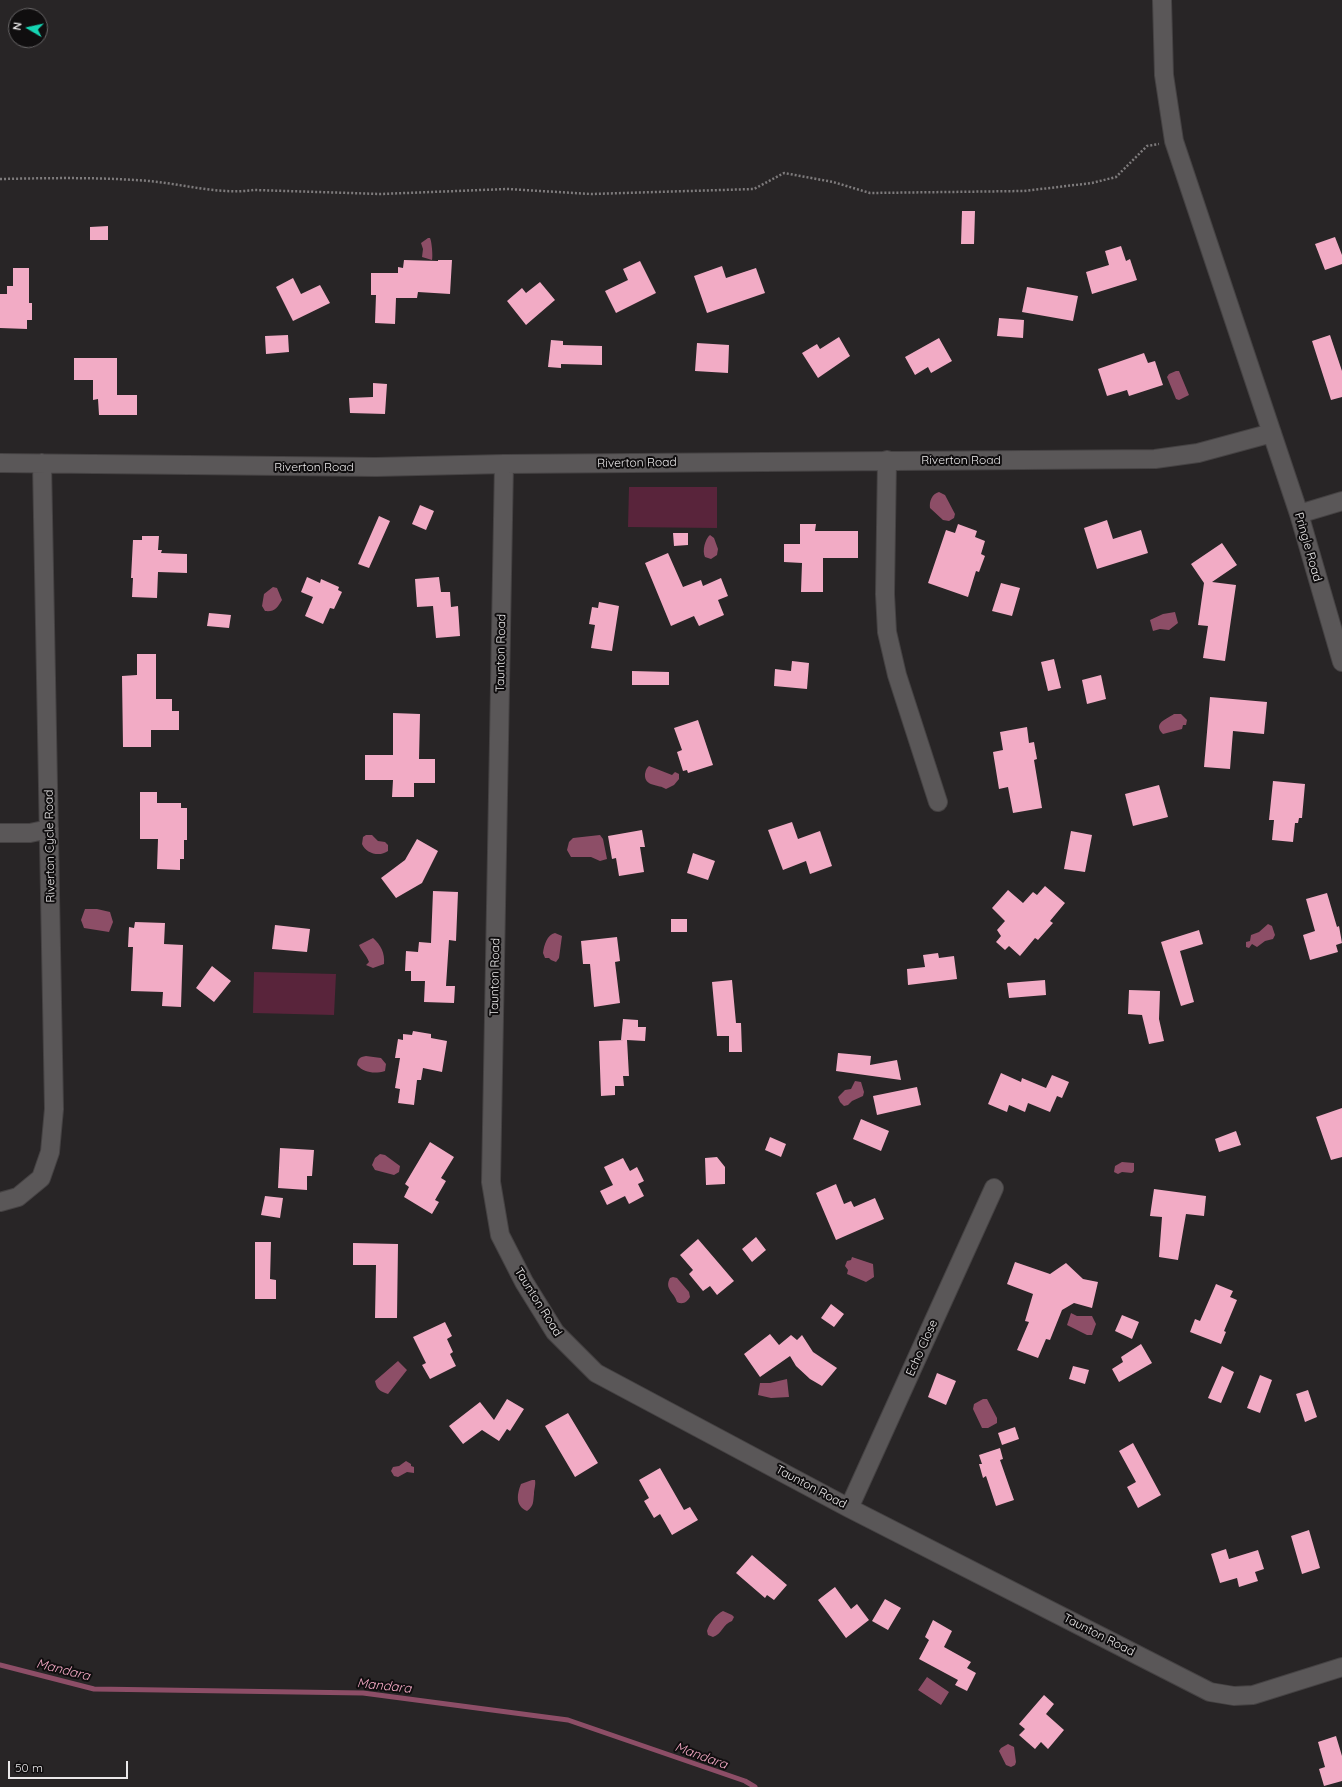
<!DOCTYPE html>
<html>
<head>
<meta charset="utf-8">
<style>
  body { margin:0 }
  #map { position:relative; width:1342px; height:1787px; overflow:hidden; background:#282526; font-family:Quicksand,sans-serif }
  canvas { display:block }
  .north { position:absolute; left:8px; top:8px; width:40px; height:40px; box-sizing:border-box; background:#100e0f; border:1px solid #676566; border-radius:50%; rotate:279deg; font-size:11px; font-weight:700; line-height:16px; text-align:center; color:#eae8e9 }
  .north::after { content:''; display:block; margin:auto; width:14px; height:18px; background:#15d5b3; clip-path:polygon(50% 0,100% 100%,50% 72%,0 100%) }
  .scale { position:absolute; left:8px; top:1761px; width:120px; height:18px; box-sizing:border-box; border:2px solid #eae8e9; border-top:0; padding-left:5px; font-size:12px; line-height:14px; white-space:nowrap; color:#eae8e9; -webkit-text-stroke:3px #100e0f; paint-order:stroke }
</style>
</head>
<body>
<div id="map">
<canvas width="1342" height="1787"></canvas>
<div class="north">N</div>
<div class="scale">50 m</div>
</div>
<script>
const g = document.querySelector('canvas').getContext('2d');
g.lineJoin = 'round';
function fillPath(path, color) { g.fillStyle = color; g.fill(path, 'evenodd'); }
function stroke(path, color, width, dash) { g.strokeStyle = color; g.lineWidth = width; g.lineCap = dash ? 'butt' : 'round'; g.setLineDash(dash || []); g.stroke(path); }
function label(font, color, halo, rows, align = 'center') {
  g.font = font + ' Quicksand,sans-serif'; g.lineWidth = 4; g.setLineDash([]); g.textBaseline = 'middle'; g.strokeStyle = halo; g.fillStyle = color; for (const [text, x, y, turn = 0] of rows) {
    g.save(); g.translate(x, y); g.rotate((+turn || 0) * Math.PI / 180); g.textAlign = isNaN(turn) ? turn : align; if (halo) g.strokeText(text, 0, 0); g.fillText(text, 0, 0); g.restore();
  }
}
const green = new Path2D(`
  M 629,487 L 717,487 L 717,528 L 628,527 Z
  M 254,972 L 336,974 L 334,1015 L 253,1013 Z`);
const water = new Path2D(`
  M 428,238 L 430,238 C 432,242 433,258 432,260 L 422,257 L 423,249 L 421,243 Z
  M 1176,371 L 1179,371 L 1189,395 L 1179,400 L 1176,399 L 1167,377 L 1169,374 Z
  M 939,492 L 945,495 L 955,514 L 954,518 L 949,521 L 943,520 L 930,508 C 929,501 932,494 939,492 Z
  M 710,535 L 714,538 L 718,549 L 717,555 L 711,559 L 705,557 C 702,551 705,539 710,535 Z
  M 273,587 L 277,588 L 282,600 C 277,608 275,612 265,611 L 262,606 L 264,594 Z
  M 1175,612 L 1178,623 L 1169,630 L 1160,629 L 1153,631 L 1150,620 L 1163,614 Z
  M 1174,714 L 1181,714 L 1187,720 L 1186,725 L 1183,725 L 1182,729 L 1163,734 C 1152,723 1167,719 1174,714 Z
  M 649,766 L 672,775 L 675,772 L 679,774 L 679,779 L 674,785 L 666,789 C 659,784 644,787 645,774 C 646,770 646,769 649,766 Z
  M 366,835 L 372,835 L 378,841 L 385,842 L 388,845 L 388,851 C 380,857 366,854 362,844 L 363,837 Z
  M 600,835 L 603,839 L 607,859 L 600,861 L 591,857 L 571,857 L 567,850 L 569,842 L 573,838 Z
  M 85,909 L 97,909 L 110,912 L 113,922 L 109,932 L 84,928 L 81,920 Z
  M 1268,924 L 1272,926 L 1275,935 L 1273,939 L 1265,941 L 1257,947 L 1252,944 L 1249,948 L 1246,947 L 1246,942 L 1250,941 L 1251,935 L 1259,932 Z
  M 555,933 L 562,936 L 559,958 L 556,962 L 551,960 L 549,958 L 545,958 L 543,953 C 544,945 547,935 555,933 Z
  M 373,938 C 381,945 385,953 384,964 L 373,968 L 366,965 L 369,962 C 366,954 362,952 359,945 Z
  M 366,1056 L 381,1058 L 386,1064 L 385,1071 C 375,1074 364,1073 357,1065 C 358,1059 359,1057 366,1056 Z
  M 855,1081 L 861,1082 L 864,1092 L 863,1096 L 852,1101 L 848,1105 L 844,1106 L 840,1102 L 838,1097 L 845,1090 L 851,1089 Z
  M 380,1154 L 385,1155 L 400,1166 L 399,1172 L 394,1175 L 375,1170 L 372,1165 L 375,1158 Z
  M 1122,1162 L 1134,1163 L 1134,1171 L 1132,1173 L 1122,1172 L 1118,1174 L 1114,1172 L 1115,1166 Z
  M 852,1257 L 873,1264 L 874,1277 L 866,1282 L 847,1274 L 848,1270 L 845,1266 L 847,1261 L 851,1260 Z
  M 673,1277 L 677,1278 L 689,1292 L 690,1297 C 687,1302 683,1305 677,1302 C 674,1292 664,1289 670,1278 Z
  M 1071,1313 L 1077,1316 L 1092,1316 L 1096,1324 L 1092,1335 L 1087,1335 L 1067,1325 Z
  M 398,1361 L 407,1370 L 388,1394 C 380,1391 377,1390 375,1381 Z
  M 787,1379 L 789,1397 L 771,1398 L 758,1395 L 760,1383 L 770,1383 Z
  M 983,1399 L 987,1399 L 997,1418 L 997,1423 L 988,1428 L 982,1428 L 973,1409 L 974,1404 Z
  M 406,1461 L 411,1464 L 411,1466 L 414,1467 L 414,1473 L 407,1472 L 398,1477 L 394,1476 L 391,1471 L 393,1467 L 399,1466 Z
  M 532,1480 L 535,1480 C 536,1485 534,1489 534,1494 C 533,1502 534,1506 527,1511 C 515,1506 517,1494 521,1484 Z
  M 723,1611 L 732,1615 L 734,1617 L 732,1621 C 723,1624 722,1634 713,1637 L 708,1635 L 707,1631 C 709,1624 716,1614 723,1611 Z
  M 927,1677 L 949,1692 L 941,1705 L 918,1690 Z
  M 1008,1744 L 1014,1747 L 1016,1762 L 1015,1765 L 1011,1767 L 1006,1765 L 999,1751 L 1001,1748 Z`);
const stream = new Path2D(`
  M 0,1665 L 94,1689 L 363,1693 L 568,1720 L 745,1781 L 755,1787`);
const building = new Path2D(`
  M 962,211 L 975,211 L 974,244 L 961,244 Z
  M 108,226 L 108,240 L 90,240 L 90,227 Z
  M 1335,237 L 1342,255 L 1342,264 L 1325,270 L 1315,244 Z
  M 1121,246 L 1126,261 L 1130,259 L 1137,280 L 1092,294 L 1086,272 L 1109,265 L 1105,251 Z
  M 404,260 L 438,261 L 438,260 L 452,260 L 450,294 L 418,292 L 417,298 L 396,298 L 395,324 L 375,323 L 376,295 L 371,295 L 371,273 L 398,273 L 398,267 L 403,268 Z
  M 640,261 L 656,293 L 616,313 L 605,291 L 628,280 L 623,269 Z
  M 722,266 L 726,278 L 756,268 L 765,293 L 707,313 L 694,276 Z
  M 13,268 L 29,268 L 29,303 L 32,303 L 32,320 L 27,320 L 27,329 L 0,328 L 0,294 L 7,294 L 7,286 L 13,286 Z
  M 293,278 L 301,294 L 320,285 L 330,303 L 293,321 L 276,287 Z
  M 540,282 L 555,300 L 526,325 L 507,301 L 522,288 L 526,293 Z
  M 1027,287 L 1078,296 L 1073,321 L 1022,312 Z
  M 999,318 L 1024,320 L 1023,338 L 997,336 Z
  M 288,335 L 289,352 L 266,354 L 265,336 Z
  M 1330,335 L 1342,371 L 1342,397 L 1331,400 L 1312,341 Z
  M 839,337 L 850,356 L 818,378 L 802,353 L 817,344 L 820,349 Z
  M 939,338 L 952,361 L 931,373 L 928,367 L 915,375 L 905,357 Z
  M 551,340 L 563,341 L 563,345 L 602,346 L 602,365 L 561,364 L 561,368 L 548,367 Z
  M 697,343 L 729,345 L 728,373 L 695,371 Z
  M 1144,353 L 1148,363 L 1155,361 L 1163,385 L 1129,396 L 1127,390 L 1107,396 L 1098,369 Z
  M 74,358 L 117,358 L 117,395 L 137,395 L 137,415 L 99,415 L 98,399 L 93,400 L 93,380 L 74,380 Z
  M 373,383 L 387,384 L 385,414 L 350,413 L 349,398 L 373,397 Z
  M 420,505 L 434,511 L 426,530 L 412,524 Z
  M 379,516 L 390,521 L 369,568 L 358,564 Z
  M 1107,520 L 1113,539 L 1141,530 L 1148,553 L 1097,569 L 1084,528 Z
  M 800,524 L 816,524 L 815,531 L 858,531 L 858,558 L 823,558 L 823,592 L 801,592 L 802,563 L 784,562 L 784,544 L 800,544 Z
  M 958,524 L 977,531 L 975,537 L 985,541 L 981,554 L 985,556 L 979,572 L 976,571 L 968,597 L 928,583 L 946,530 L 955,533 Z
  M 673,533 L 688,533 L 688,545 L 674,546 Z
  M 142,536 L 159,536 L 158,550 L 162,550 L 161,553 L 187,554 L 187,573 L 158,572 L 157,598 L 132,597 L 133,578 L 131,578 L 133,540 L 142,540 Z
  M 1222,543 L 1237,565 L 1212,582 L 1236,585 L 1225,661 L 1203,658 L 1208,626 L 1198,625 L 1204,583 L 1191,564 Z
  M 668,553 L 683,587 L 701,580 L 703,586 L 721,578 L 728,596 L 718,600 L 724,615 L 699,626 L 694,616 L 671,626 L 645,563 Z
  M 307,577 L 320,583 L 321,579 L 339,587 L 338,590 L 342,592 L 334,609 L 330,608 L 323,624 L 305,616 L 313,597 L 301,592 Z
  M 439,577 L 441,592 L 450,592 L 451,607 L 458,606 L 460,636 L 436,638 L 433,606 L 417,607 L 415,579 Z
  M 1001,583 L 1020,588 L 1012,616 L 992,611 Z
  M 599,602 L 619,606 L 612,651 L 591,648 L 595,625 L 589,624 L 592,607 L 598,608 Z
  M 209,613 L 231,615 L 229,628 L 207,626 Z
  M 137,654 L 156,654 L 156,699 L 172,699 L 172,711 L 179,711 L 179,730 L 151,730 L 151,747 L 123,747 L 122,676 L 137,675 Z
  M 1054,659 L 1061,688 L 1048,691 L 1041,662 Z
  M 792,661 L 809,663 L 807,689 L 774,686 L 775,669 L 791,671 Z
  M 632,671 L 669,672 L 669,685 L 632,685 Z
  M 1101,675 L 1106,699 L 1087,704 L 1082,680 Z
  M 1210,697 L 1267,702 L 1264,734 L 1233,731 L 1230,769 L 1204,767 Z
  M 393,713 L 420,714 L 419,759 L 435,759 L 435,783 L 414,783 L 414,797 L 392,797 L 393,780 L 365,780 L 365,755 L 393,755 Z
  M 698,720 L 713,765 L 688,773 L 687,770 L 683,771 L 677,752 L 682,750 L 674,728 Z
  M 1027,727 L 1029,743 L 1034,742 L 1037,759 L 1034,760 L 1042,808 L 1013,813 L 1008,787 L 999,789 L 993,752 L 1003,750 L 1000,732 Z
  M 1273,781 L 1305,784 L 1302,818 L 1299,818 L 1298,823 L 1295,823 L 1293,842 L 1272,840 L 1274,820 L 1269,820 Z
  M 1159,785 L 1168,817 L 1133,826 L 1125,794 Z
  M 140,792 L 157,792 L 157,803 L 181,803 L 181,808 L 187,808 L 187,840 L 184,840 L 184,859 L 180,859 L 180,870 L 157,869 L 158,839 L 140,839 Z
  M 792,822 L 798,839 L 820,831 L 832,866 L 810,874 L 806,861 L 783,870 L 768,830 Z
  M 642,830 L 645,847 L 640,847 L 644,872 L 619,876 L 616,858 L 612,859 L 608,836 Z
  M 1071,831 L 1092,835 L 1085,872 L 1064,869 Z
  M 417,839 L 438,851 L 422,883 L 396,898 L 381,878 L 405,860 Z
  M 693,853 L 715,861 L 708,880 L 687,873 Z
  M 1045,886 L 1065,903 L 1050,921 L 1053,923 L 1038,940 L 1035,938 L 1020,956 L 1009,946 L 1005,950 L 996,942 L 1001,936 L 997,930 L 1005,921 L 992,908 L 1008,890 L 1023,903 L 1033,892 L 1037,895 Z
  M 433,891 L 458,892 L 456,941 L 449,940 L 446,986 L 455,986 L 454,1003 L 424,1002 L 425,981 L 411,981 L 411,971 L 405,971 L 406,951 L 418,952 L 419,942 L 431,943 Z
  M 1327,893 L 1337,927 L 1339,926 L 1342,943 L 1336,945 L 1338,952 L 1310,960 L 1303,935 L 1315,931 L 1306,899 Z
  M 671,919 L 687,919 L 687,932 L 671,932 Z
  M 135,922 L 165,923 L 164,944 L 183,945 L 181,1007 L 162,1006 L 163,992 L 131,991 L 133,947 L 128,947 L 129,927 L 134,928 Z
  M 275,925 L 310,929 L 307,952 L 272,949 Z
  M 1199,930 L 1203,944 L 1180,951 L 1194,1002 L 1181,1006 L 1161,942 Z
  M 617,937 L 620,961 L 615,962 L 620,1003 L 594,1007 L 590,964 L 583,964 L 581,941 Z
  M 938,953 L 939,958 L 954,956 L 957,979 L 908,985 L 907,969 L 925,967 L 923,955 Z
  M 212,966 L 231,981 L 214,1002 L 196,988 Z
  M 732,980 L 736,1023 L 741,1023 L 742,1052 L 729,1052 L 729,1036 L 717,1036 L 712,982 Z
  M 1045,980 L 1046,995 L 1009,998 L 1007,983 Z
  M 1129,990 L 1160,991 L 1159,1019 L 1164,1041 L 1149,1044 L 1142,1015 L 1128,1014 Z
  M 623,1019 L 638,1020 L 638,1027 L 646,1027 L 645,1041 L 627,1040 L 629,1076 L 623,1076 L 624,1086 L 615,1086 L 615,1095 L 601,1096 L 599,1041 L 624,1040 L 621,1040 Z
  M 413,1031 L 431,1034 L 431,1038 L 447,1041 L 442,1072 L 423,1068 L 421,1080 L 417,1080 L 414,1105 L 398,1103 L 400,1089 L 395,1088 L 400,1058 L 395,1058 L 398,1039 L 403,1040 L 403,1034 L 412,1035 Z
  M 838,1053 L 871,1056 L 870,1065 L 897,1060 L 901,1080 L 836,1071 Z
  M 1001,1073 L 1021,1082 L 1022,1078 L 1046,1088 L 1052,1075 L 1069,1082 L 1062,1098 L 1057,1096 L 1050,1112 L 1028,1103 L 1025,1112 L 1009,1105 L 1007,1112 L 988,1104 Z
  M 917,1087 L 921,1105 L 877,1115 L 873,1096 Z
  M 1342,1108 L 1342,1157 L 1331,1160 L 1316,1117 Z
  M 861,1119 L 889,1131 L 881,1151 L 853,1139 Z
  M 1236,1131 L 1241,1145 L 1219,1152 L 1215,1139 Z
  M 770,1137 L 786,1144 L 781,1157 L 765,1150 Z
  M 430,1142 L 454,1157 L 441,1178 L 446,1181 L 435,1200 L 439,1202 L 432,1214 L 404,1197 L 409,1187 L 405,1184 Z
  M 280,1148 L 314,1150 L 312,1176 L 307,1176 L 307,1190 L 278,1188 Z
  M 717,1157 L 725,1167 L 725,1184 L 706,1185 L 705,1158 Z
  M 623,1158 L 630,1171 L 637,1167 L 644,1181 L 638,1184 L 644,1196 L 629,1204 L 625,1196 L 607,1205 L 600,1191 L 613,1185 L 604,1167 Z
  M 836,1184 L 844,1204 L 851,1201 L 854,1207 L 875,1198 L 884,1219 L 836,1240 L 816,1193 Z
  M 1154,1189 L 1206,1196 L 1204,1216 L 1186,1214 L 1178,1260 L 1159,1257 L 1162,1217 L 1150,1216 Z
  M 265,1196 L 283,1198 L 280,1218 L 261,1215 Z
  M 756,1237 L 766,1250 L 752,1262 L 742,1249 Z
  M 698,1239 L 734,1281 L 717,1295 L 710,1286 L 703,1291 L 689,1274 L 693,1270 L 680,1255 Z
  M 255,1242 L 271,1242 L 270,1279 L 276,1280 L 276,1299 L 255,1299 Z
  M 353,1243 L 398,1244 L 397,1318 L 375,1318 L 376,1265 L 353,1265 Z
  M 1015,1262 L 1050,1274 L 1066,1263 L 1083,1279 L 1098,1282 L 1092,1308 L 1074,1303 L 1062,1310 L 1050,1340 L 1046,1339 L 1038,1358 L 1017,1350 L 1029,1322 L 1025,1321 L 1033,1294 L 1007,1284 Z
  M 1216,1284 L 1233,1291 L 1230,1297 L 1237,1300 L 1224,1331 L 1226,1332 L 1221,1344 L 1190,1332 L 1195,1319 L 1200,1321 Z
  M 831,1304 L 844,1314 L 834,1327 L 821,1318 Z
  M 1122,1315 L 1139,1322 L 1132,1339 L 1115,1331 Z
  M 445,1322 L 452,1336 L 447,1339 L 453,1352 L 450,1354 L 456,1366 L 430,1379 L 422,1365 L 426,1363 L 413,1337 Z
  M 770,1334 L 779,1345 L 791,1335 L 797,1340 L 802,1335 L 813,1352 L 837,1368 L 822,1386 L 810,1379 L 796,1366 L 790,1356 L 760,1377 L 744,1354 Z
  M 1141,1344 L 1152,1363 L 1119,1382 L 1112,1369 L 1123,1362 L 1121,1357 Z
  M 1073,1366 L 1089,1370 L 1085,1384 L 1069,1379 Z
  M 1222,1366 L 1234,1372 L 1221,1403 L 1208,1398 Z
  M 937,1373 L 956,1381 L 946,1405 L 928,1397 Z
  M 1260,1375 L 1272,1380 L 1260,1413 L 1247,1408 Z
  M 1308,1390 L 1317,1417 L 1305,1422 L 1296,1394 Z
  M 507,1399 L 524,1409 L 510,1431 L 507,1429 L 499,1441 L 482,1430 L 463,1444 L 449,1426 L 480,1402 L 494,1420 Z
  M 568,1413 L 598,1463 L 575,1477 L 545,1426 Z
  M 1015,1427 L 1019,1439 L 1002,1445 L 998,1433 Z
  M 1133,1443 L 1161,1495 L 1138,1508 L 1127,1487 L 1136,1482 L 1119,1451 Z
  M 1000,1448 L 1003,1459 L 1000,1460 L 1014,1500 L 996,1506 L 986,1476 L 983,1478 L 979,1464 L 982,1464 L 979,1455 Z
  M 660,1468 L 684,1510 L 690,1507 L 698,1520 L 672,1535 L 660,1514 L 654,1518 L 644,1501 L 649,1498 L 639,1480 Z
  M 1309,1530 L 1320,1568 L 1302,1574 L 1291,1536 Z
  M 1226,1549 L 1229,1559 L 1258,1550 L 1264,1569 L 1255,1572 L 1258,1581 L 1239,1587 L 1237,1578 L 1220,1583 L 1211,1554 Z
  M 752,1555 L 787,1585 L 774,1600 L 767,1595 L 765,1598 L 736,1573 Z
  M 835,1587 L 851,1609 L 857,1604 L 869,1620 L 846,1638 L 818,1600 Z
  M 885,1599 L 901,1608 L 888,1630 L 872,1621 Z
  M 933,1620 L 952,1631 L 944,1647 L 971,1662 L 967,1668 L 976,1673 L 967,1691 L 955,1685 L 958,1680 L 919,1659 L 929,1640 L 925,1637 Z
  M 1044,1695 L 1054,1704 L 1046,1714 L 1064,1730 L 1048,1749 L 1041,1742 L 1035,1749 L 1019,1735 L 1025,1729 L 1019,1724 Z
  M 1336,1736 L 1342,1756 L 1342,1781 L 1324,1786 L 1319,1769 L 1325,1767 L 1318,1742 Z`);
const path = new Path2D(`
  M 0,179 C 50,178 99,177 149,181 C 183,184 220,195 254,190 L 381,194 L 507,189 L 591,194 L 754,189 L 784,173 L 833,182 L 870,193 L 1024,191 L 1092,183 L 1116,177 L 1147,146 L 1159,144`);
const minor = new Path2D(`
  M 1162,0 L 1164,75 L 1174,141 L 1299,514 L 1342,662
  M 887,460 L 885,594 L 887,632 L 897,675 L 938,802
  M 0,463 L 376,467 L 504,464 L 1155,459 L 1198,453 L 1272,433
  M 504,464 L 491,1182 L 500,1235 L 524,1282 L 555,1332 L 596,1373 L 849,1508 L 1210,1692 L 1234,1696 L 1253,1695 L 1342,1667
  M 1299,514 L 1342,501
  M 0,833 L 30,833 L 49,829
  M 0,1202 L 18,1197 L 41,1178 L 50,1152 L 54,1109 L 42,463
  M 849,1508 L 994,1188`);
const streetNames = [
  ["Riverton Road",961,460],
  ["Riverton Road",637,463,-1],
  ["Riverton Road",314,467],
  ["Pringle Road",1308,547,74],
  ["Taunton Road",501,653,-89],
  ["Riverton Cycle Road",50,846,-91],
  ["Taunton Road",495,977,-89],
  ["Taunton Road",538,1302,58],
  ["Echo Close",922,1348,-66],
  ["Taunton Road",811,1487,28],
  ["Taunton Road",1099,1635,27]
];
const waterNames = [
  ["Mandara",63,1670,14],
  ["Mandara",384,1686,6],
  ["Mandara",701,1756,20]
];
fillPath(green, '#59243b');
fillPath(water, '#8d4e67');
stroke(stream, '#8d4e67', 5);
fillPath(building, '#f2abc5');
stroke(minor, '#454243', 20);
stroke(path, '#7e7b7c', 2.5, [2, 2]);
stroke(minor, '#5a5758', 18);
label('12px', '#eae8e9', '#100e0f', streetNames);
label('italic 13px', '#f8acc8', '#100e0f', waterNames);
</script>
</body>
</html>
